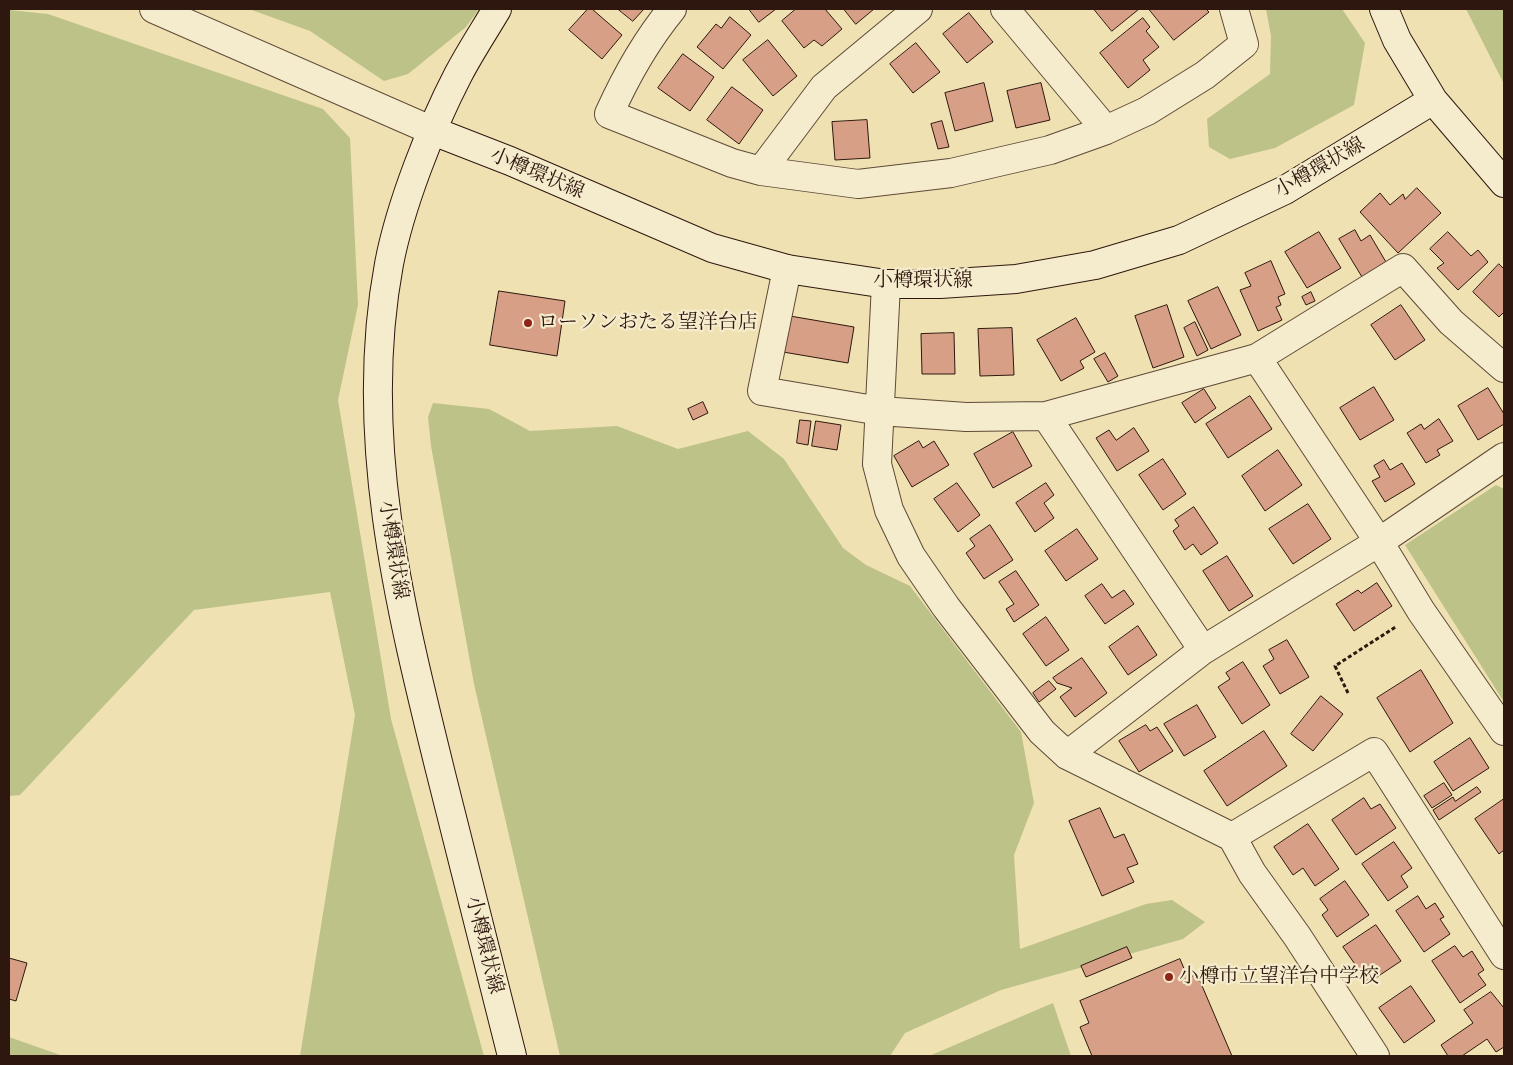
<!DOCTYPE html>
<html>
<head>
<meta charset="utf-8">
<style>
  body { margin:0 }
  #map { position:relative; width:1513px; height:1065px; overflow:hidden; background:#efe1b2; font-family:"Old Standard TT",serif }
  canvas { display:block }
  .frame { position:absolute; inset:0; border:10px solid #2e170e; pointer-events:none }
</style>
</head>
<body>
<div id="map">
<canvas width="1513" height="1065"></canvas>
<div class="frame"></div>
</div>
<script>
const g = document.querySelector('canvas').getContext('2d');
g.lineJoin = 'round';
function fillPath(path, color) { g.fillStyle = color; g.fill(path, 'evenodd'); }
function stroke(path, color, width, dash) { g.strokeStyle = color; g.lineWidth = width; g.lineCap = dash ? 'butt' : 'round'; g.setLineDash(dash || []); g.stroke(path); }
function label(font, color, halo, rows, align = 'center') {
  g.font = font + ' "Old Standard TT","Noto Serif JP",serif'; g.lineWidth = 4.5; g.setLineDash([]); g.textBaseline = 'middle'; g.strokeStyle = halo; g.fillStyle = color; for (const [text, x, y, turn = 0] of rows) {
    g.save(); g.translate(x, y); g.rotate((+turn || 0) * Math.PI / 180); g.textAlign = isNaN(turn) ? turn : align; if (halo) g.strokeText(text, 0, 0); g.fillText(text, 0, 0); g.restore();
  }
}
const green = new Path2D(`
  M 249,9 L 479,9 L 466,27 L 408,74 L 384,81 L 310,31 Z
  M 1266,9 L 1342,9 L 1365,43 L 1354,105 L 1275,148 L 1230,159 L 1209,147 L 1207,119 L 1270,74 L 1271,36 Z
  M 1466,9 L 1504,9 L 1504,84 Z
  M 9,10 L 48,14 L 323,109 L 350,138 L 358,305 L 338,400 L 391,719 L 484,1056 L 300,1056 L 355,715 L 330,592 L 194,610 L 20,795 L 9,796 Z
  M 433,403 L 489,409 L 530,431 L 617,426 L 678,449 L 748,431 L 784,459 L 843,548 L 866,565 L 910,586 L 1021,732 L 1034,803 L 1014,855 L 1020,949 L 1146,904 L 1172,900 L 1205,922 L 1183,939 L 1001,990 L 905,1033 L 890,1056 L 560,1056 L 474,684 L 431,446 L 428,417 Z
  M 1496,485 L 1504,489 L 1504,702 L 1405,545 Z
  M 1053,1003 L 1071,1056 L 929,1056 Z
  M 9,1037 L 63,1056 L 9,1056 Z`);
const building = new Path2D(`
  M 588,9 L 592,9 L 622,35 L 602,59 L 569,30 Z
  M 618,9 L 644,9 L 633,21 Z
  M 749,9 L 776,9 L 759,22 Z
  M 796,9 L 825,9 L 842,29 L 822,46 L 814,40 L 804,48 L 782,21 Z
  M 844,9 L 874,9 L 856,24 Z
  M 1094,9 L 1139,9 L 1112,31 Z
  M 1149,9 L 1206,9 L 1209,12 L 1174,40 Z
  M 969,13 L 993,42 L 967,63 L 943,34 Z
  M 730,17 L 751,35 L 723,69 L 697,47 L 716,24 L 721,28 Z
  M 1143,18 L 1150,27 L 1146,31 L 1159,47 L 1143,60 L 1150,70 L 1128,88 L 1100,53 Z
  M 768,40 L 797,76 L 773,96 L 743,60 Z
  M 916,43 L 940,72 L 913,93 L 890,64 Z
  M 683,54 L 714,77 L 690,111 L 658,88 Z
  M 984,83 L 993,121 L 955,131 L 945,93 Z
  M 1041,83 L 1050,120 L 1016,128 L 1007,91 Z
  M 732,87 L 763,110 L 739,144 L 707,120 Z
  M 867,120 L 870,158 L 835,160 L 832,122 Z
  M 942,121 L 949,147 L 938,149 L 931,124 Z
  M 1417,188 L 1441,213 L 1398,253 L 1360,212 L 1380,193 L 1390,205 L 1403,194 L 1405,199 Z
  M 1355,230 L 1361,241 L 1370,235 L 1386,262 L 1362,277 L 1339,239 Z
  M 1319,232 L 1341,268 L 1307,288 L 1285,252 Z
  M 1448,232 L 1471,256 L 1478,250 L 1488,262 L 1458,290 L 1437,268 L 1444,263 L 1430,249 Z
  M 1271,261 L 1285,294 L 1278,297 L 1281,305 L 1276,307 L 1282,320 L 1258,331 L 1240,290 L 1251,286 L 1245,273 Z
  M 1499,264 L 1504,269 L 1504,312 L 1499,317 L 1473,292 Z
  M 1218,287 L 1241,335 L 1211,349 L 1188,301 Z
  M 499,291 L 565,301 L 557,356 L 490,345 Z
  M 1311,292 L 1315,301 L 1306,305 L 1302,297 Z
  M 1167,305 L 1184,357 L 1153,368 L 1135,316 Z
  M 1401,305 L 1425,340 L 1395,360 L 1371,325 Z
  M 790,316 L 854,327 L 848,363 L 783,352 Z
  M 1076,318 L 1095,352 L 1080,361 L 1084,368 L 1061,381 L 1037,340 Z
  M 1195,322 L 1208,350 L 1197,356 L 1184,328 Z
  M 1012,328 L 1014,375 L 980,376 L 978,329 Z
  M 954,333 L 955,374 L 922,374 L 921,334 Z
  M 1105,353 L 1118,376 L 1108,382 L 1094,359 Z
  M 1374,387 L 1394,420 L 1360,440 L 1340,408 Z
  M 1488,388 L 1504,414 L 1504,424 L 1478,440 L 1458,406 Z
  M 1204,389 L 1216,408 L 1195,423 L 1182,403 Z
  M 1250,396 L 1272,429 L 1228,458 L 1206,424 Z
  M 703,402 L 708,413 L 693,420 L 688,409 Z
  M 1439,419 L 1453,441 L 1437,450 L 1440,455 L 1426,463 L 1407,433 L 1421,424 L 1424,429 Z
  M 800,420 L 811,421 L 808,445 L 797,443 Z
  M 816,421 L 841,425 L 837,450 L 812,446 Z
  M 1134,428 L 1149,451 L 1117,471 L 1096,438 L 1109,430 L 1116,440 Z
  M 1013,432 L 1032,466 L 993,488 L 974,454 Z
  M 919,441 L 923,448 L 934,441 L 949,465 L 912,487 L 894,456 Z
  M 1278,450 L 1302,485 L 1265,511 L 1242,476 Z
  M 1163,459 L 1186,494 L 1163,510 L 1139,475 Z
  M 1384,460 L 1390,470 L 1402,463 L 1415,484 L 1385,502 L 1372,481 L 1380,477 L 1374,466 Z
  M 957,483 L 980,515 L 958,532 L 934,499 Z
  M 1046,483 L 1054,495 L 1044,503 L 1054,518 L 1035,532 L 1016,503 Z
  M 1308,504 L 1331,539 L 1293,564 L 1269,529 Z
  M 1194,507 L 1218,543 L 1201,555 L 1193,544 L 1185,550 L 1173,531 L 1179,526 L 1175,520 Z
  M 990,525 L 1013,560 L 984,579 L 966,553 L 975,546 L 970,539 Z
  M 1077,529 L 1098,559 L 1066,581 L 1045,551 Z
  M 1227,556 L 1253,596 L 1229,611 L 1203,571 Z
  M 1016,571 L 1039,605 L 1014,622 L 1006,609 L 1014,604 L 999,582 Z
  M 1377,583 L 1392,606 L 1354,631 L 1336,604 L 1358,590 L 1361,593 Z
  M 1102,584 L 1112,598 L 1124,590 L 1134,604 L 1105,624 L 1085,596 Z
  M 1046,617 L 1069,650 L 1046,666 L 1023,634 Z
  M 1138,626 L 1157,655 L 1128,675 L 1109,647 Z
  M 1287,640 L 1309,677 L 1280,694 L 1263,666 L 1274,659 L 1269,650 Z
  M 1082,658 L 1107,693 L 1075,717 L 1060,697 L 1072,688 L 1057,683 L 1053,678 Z
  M 1243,662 L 1270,705 L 1242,724 L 1218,687 L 1230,679 L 1226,673 Z
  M 1421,670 L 1453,723 L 1410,752 L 1377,698 Z
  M 1049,681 L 1056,689 L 1039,702 L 1033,693 Z
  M 1321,696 L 1343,714 L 1313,751 L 1291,734 Z
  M 1197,705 L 1216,737 L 1184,756 L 1164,724 Z
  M 1146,725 L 1150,731 L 1157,727 L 1173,751 L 1139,772 L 1119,741 Z
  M 1264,731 L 1287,766 L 1227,806 L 1204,771 Z
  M 1470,738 L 1489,768 L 1453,791 L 1434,762 Z
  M 1444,783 L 1452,795 L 1432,808 L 1424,796 Z
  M 1477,787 L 1481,792 L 1439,820 L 1433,810 L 1453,797 L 1455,801 Z
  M 1364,798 L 1371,809 L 1380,804 L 1396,828 L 1356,855 L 1332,820 Z
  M 1504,799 L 1504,850 L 1499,854 L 1475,819 Z
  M 1100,808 L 1114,838 L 1124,834 L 1138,864 L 1127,868 L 1134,882 L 1102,896 L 1069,821 Z
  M 1308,824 L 1339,869 L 1315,886 L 1303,868 L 1293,875 L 1274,847 Z
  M 1394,842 L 1412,868 L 1401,876 L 1408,887 L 1388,901 L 1362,864 Z
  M 1345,881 L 1369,915 L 1337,937 L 1322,915 L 1328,910 L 1320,899 Z
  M 1418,896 L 1426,909 L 1435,903 L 1444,917 L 1440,919 L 1450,934 L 1424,952 L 1396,911 Z
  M 1376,925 L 1401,961 L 1368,983 L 1343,947 Z
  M 1455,946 L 1463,957 L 1472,951 L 1484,970 L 1478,974 L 1486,985 L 1460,1003 L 1432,961 Z
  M 1127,947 L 1132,958 L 1086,977 L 1081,966 Z
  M 9,958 L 27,963 L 16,1001 L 9,999 Z
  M 1180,959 L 1188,978 L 1197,974 L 1232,1056 L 1092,1056 L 1080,1027 L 1089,1023 L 1080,1001 Z
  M 1411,986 L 1435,1021 L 1404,1043 L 1379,1008 Z
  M 1491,992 L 1504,1008 L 1504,1047 L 1496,1052 L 1487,1039 L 1462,1056 L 1448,1056 L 1441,1045 L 1473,1023 L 1464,1010 Z`);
const path = new Path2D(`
  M 1348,693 L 1335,666 L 1397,626`);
const street = new Path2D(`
  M 154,9 L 433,131
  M 672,9 C 645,42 626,76 609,114 L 732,163 L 761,171 L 858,184 L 951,173 L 1050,150 L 1106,130 L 1147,111 L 1205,75 L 1244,44 L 1234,9
  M 1005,9 L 1106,130
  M 761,171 L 824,87 L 918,9
  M 787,269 L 762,391 L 880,411 L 966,417 L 1046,416 L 1257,358 L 1403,268 L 1451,322 L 1504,368
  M 886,284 L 877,464 L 889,510 L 911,556 L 946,607 L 1042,732 L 1067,755 L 1232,837 L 1252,873 L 1297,936 L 1375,1056
  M 1257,358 L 1379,542 L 1421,611 L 1504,731
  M 1046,416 L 1203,650
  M 1067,755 L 1203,650 L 1379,542 L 1504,457
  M 1232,837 L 1374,752 L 1504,955`);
const secondary = new Path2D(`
  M 497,9 C 484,31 470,52 458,75 C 431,127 400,206 389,264 C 357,436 399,604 440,770 C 464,866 488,961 512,1056
  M 1384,9 L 1397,40 L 1433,100 L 1504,183
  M 433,131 L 510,161 L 712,248 L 787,269 L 886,284 L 940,284 L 1016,279 L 1095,265 L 1179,240 L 1285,190 L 1433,100`);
const markers = [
  [528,323,5,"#8f2418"],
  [1169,977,5,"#8f2418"]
];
const streetNames = [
  ["小樽環状線",1320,168,-30],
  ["小樽環状線",537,174,23],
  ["小樽環状線",923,281],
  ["小樽環状線",393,550,81],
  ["小樽環状線",484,945,76]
];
const poiNames = [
  ["ローソンおたる望洋台店",538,323],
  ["小樽市立望洋台中学校",1179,977]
];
fillPath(green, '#bdc289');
fillPath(building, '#d89f87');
stroke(building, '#2e170e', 1);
stroke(street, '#5e4a37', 30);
stroke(secondary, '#2e170e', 30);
stroke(path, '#2e170e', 3, [4, 2.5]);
stroke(street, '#f5eccd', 28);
stroke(secondary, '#f5eccd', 28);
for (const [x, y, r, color] of markers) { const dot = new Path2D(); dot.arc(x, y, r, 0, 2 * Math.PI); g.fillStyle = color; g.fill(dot); stroke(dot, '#f5eccd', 2); }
label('20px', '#2e170e', '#f5eccd', streetNames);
label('20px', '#2e170e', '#f5eccd', poiNames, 'left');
</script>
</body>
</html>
